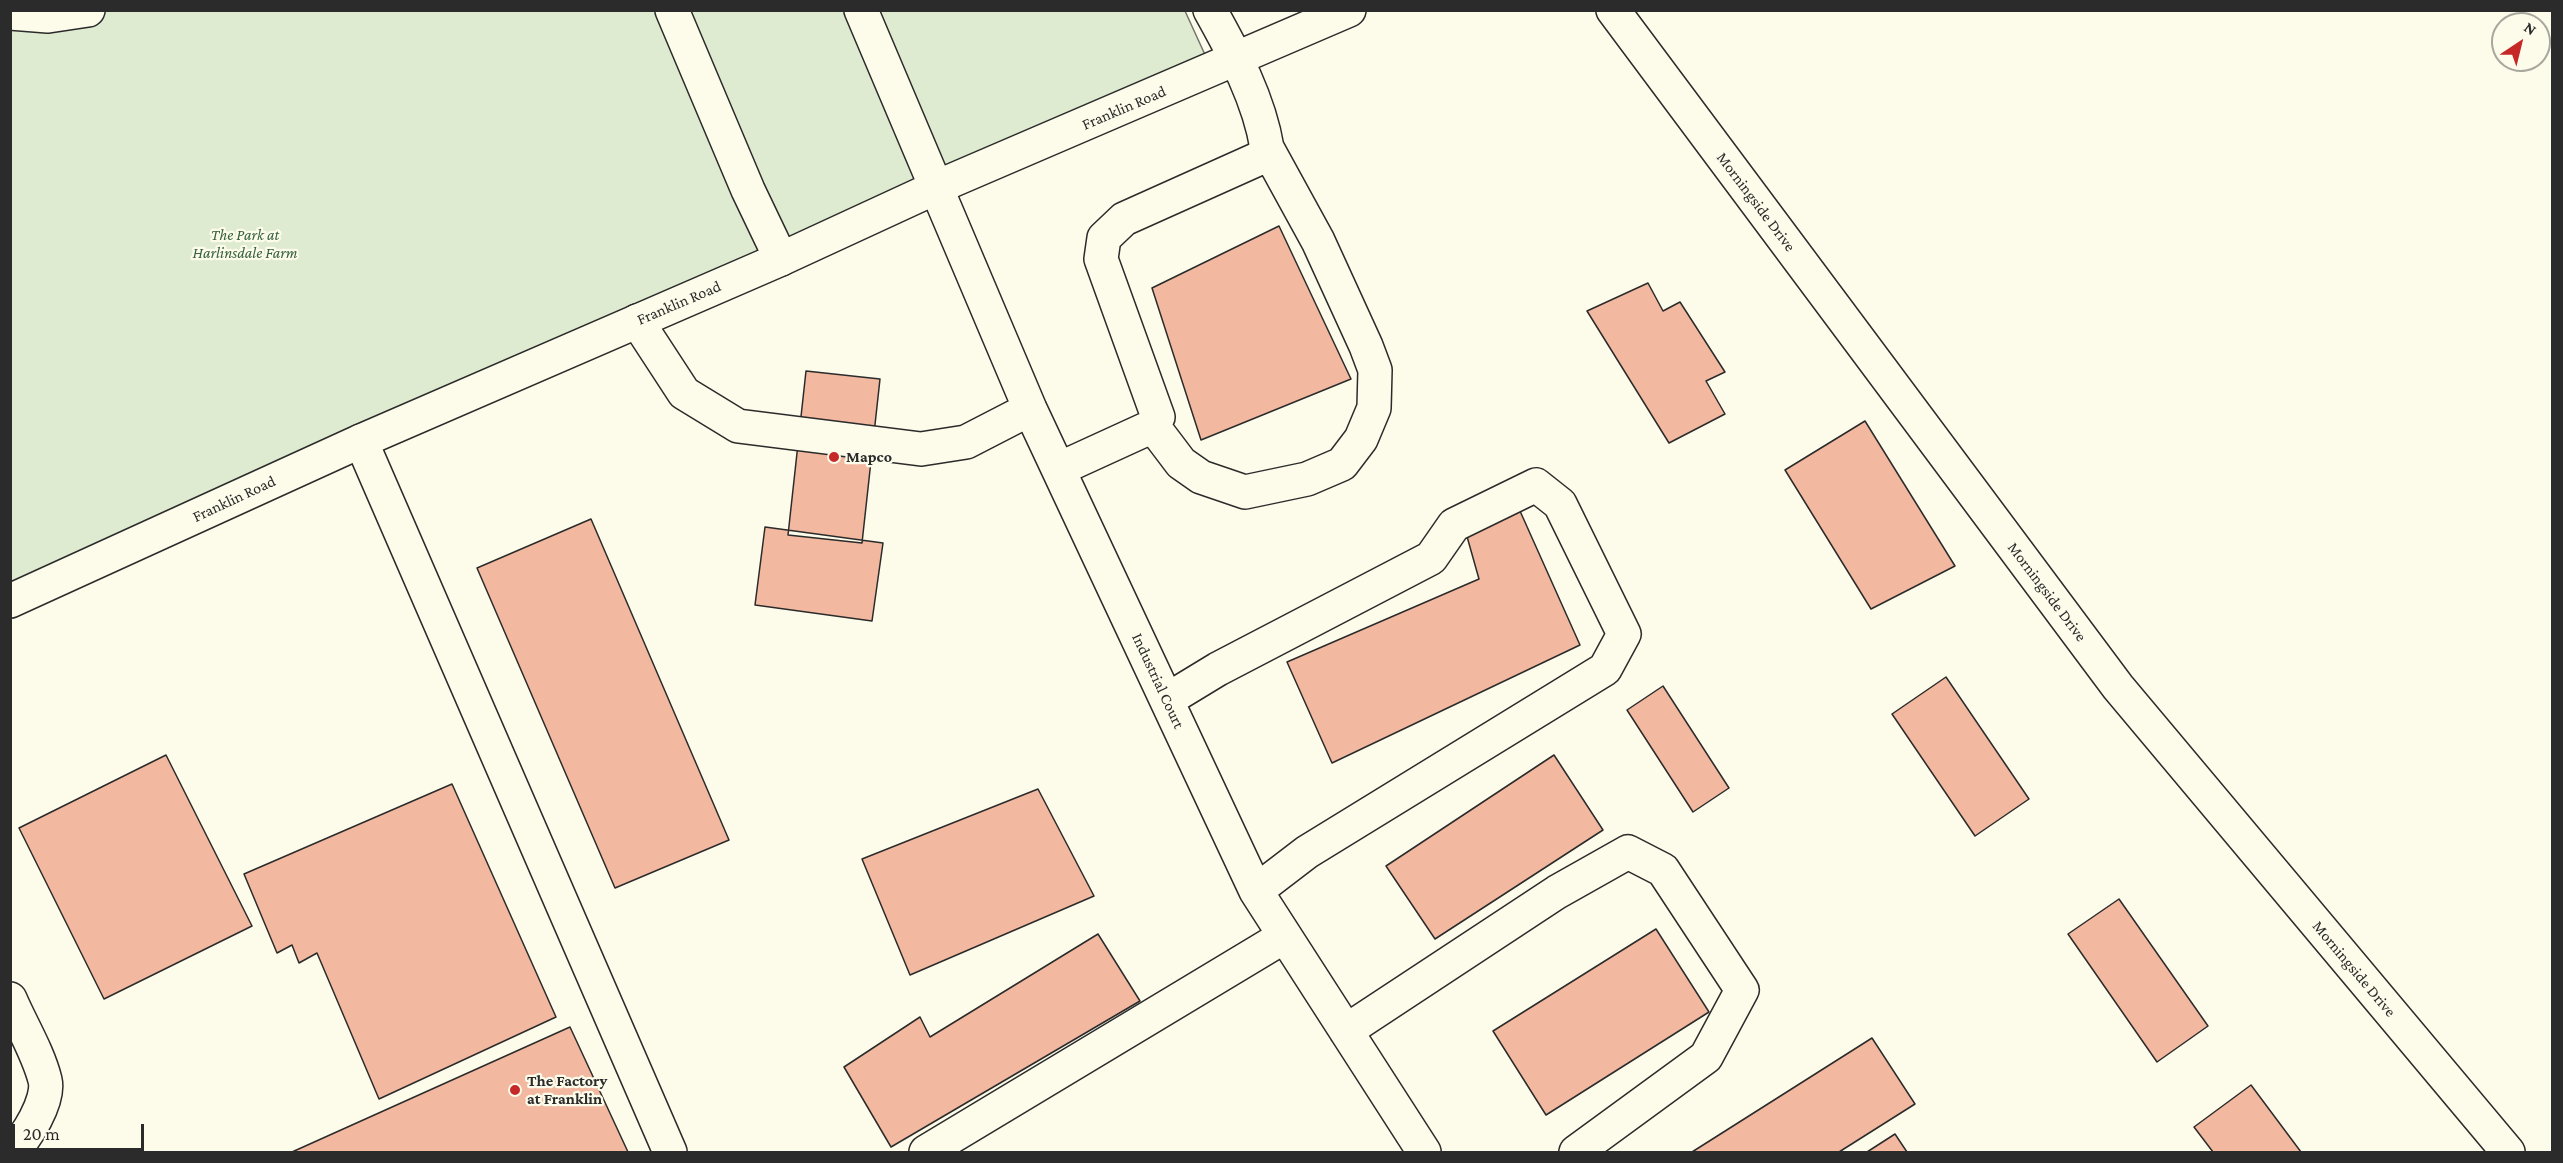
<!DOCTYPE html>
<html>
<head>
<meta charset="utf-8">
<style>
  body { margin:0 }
  #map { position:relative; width:2563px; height:1163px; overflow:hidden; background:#fdfbea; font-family:"Crimson Pro",serif }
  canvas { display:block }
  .frame { position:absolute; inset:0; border:12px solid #2b2b2b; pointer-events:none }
  .north { position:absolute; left:2491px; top:12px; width:60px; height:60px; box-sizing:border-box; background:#fdfbea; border:2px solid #a9a89e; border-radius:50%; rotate:35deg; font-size:16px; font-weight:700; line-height:24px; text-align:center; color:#2b2b2b }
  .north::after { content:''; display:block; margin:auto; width:21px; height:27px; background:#c62828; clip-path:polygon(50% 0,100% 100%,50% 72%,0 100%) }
  .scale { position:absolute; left:12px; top:1124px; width:132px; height:27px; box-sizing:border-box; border:3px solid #2b2b2b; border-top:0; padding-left:8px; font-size:18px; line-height:21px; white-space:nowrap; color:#2b2b2b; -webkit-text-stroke:4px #fdfbea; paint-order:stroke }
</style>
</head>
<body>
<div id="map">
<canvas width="2563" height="1163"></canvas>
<div class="frame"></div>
<div class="north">N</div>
<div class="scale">20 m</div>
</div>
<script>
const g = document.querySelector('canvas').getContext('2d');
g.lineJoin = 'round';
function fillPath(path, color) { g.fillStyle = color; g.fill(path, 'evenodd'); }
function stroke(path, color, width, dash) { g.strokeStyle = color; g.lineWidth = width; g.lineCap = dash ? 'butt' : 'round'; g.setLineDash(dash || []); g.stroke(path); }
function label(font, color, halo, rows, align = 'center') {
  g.font = font + ' "Crimson Pro",serif'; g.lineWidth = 4.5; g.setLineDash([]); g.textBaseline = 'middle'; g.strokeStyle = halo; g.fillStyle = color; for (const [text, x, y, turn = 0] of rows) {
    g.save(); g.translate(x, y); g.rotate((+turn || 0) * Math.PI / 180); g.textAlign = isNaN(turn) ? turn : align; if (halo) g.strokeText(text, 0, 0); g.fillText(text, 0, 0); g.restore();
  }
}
const green = new Path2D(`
  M 11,11 L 1185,11 L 1212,70 L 11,602 Z`);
const building = new Path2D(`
  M 1279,226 L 1351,379 L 1201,440 L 1152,288 Z
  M 1648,283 L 1663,311 L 1680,302 L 1725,372 L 1706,381 L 1725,414 L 1669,443 L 1587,311 Z
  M 806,371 L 880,379 L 862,543 L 788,535 Z
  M 1865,421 L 1955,566 L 1871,609 L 1785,470 Z
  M 1520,511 L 1580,645 L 1332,763 L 1287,662 L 1479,579 L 1466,533 Z
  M 591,519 L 729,840 L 615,888 L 477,568 Z
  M 765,527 L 883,543 L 872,621 L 755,605 Z
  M 1946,677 L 2029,799 L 1975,836 L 1892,714 Z
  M 1663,686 L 1729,788 L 1693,812 L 1627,710 Z
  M 166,755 L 252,926 L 104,999 L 19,828 Z
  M 1554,755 L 1603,830 L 1435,939 L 1386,866 Z
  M 452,784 L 556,1017 L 379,1099 L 317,953 L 299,963 L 292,945 L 277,953 L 244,874 Z
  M 1038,789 L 1094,896 L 910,975 L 862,859 Z
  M 2119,899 L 2208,1026 L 2157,1062 L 2068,934 Z
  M 1656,929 L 1709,1012 L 1546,1115 L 1493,1031 Z
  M 1098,934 L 1140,1001 L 891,1147 L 844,1067 L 920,1017 L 930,1037 Z
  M 570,1027 L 628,1152 L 292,1152 Z
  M 1872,1038 L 1915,1104 L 1839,1152 L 1692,1152 Z
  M 2251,1085 L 2301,1152 L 2213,1152 L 2194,1127 Z
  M 1895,1134 L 1907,1152 L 1867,1152 Z`);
const minor = new Path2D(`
  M 672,10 L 748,190 L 781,259
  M 861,10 L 1030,409 L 1256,891 L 1424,1152
  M 1613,10 L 2118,687 L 2508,1152
  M 10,13 L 48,16 L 88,10
  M 637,321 L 684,393 L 738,426 L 921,449 L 966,442 L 1030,409
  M 1153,426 L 1181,463 L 1201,477 L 1245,492 L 1307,479 L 1342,464 L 1361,439 L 1374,408 L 1375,370 L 1366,346 L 1318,241 L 1267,148
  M 361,441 L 670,1152
  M 1059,469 L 1153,426 L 1158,417 L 1101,259 L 1104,238 L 1124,219 L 1260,158 L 1267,148 C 1259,99 1234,53 1210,10
  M 1167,700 L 1218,669 L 1431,558 L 1454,525 L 1536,485 L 1560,504 L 1624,634 L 1605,669 L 1307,852 L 1256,891
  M 10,999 C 21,1025 38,1052 45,1080 C 50,1100 26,1140 10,1152
  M 1346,1031 L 1557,892 L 1628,852 L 1663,870 L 1742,990 L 1706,1057 L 1576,1152
  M 926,1152 L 1285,936`);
const major = new Path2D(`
  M 10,601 L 361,441 L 781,259 L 937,187 L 1349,10`);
const markers = [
  [834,457,6,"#c62828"],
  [515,1090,6,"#c62828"]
];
const streetNames = [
  ["Franklin Road",1124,108,-23],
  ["Morningside Drive",1756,202,53],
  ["Franklin Road",679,303,-23],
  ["Franklin Road",234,499,-25],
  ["Morningside Drive",2047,592,53],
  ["Industrial Court",1158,681,65],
  ["Morningside Drive",2354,969,50]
];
const parkNames = [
  ["The Park at",245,235],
  ["Harlinsdale Farm",245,253]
];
const poiNames = [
  ["Mapco",846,457],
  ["The Factory",527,1081],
  ["at Franklin",527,1099]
];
fillPath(green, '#deebd1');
stroke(green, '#74746e', 1.5);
fillPath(building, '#f2b8a0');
stroke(building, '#2b2b2b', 1.5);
stroke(minor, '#2b2b2b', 36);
stroke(major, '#2b2b2b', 36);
stroke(minor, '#fdfbea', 33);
stroke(major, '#fdfbea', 33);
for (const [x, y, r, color] of markers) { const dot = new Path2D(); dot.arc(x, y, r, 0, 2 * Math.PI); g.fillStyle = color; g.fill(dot); stroke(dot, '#fdfbea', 2); }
label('16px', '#2b2b2b', '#fdfbea', streetNames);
label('italic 16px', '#34623c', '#fdfbea', parkNames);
label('bold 16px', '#2b2b2b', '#fdfbea', poiNames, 'left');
</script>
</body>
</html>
